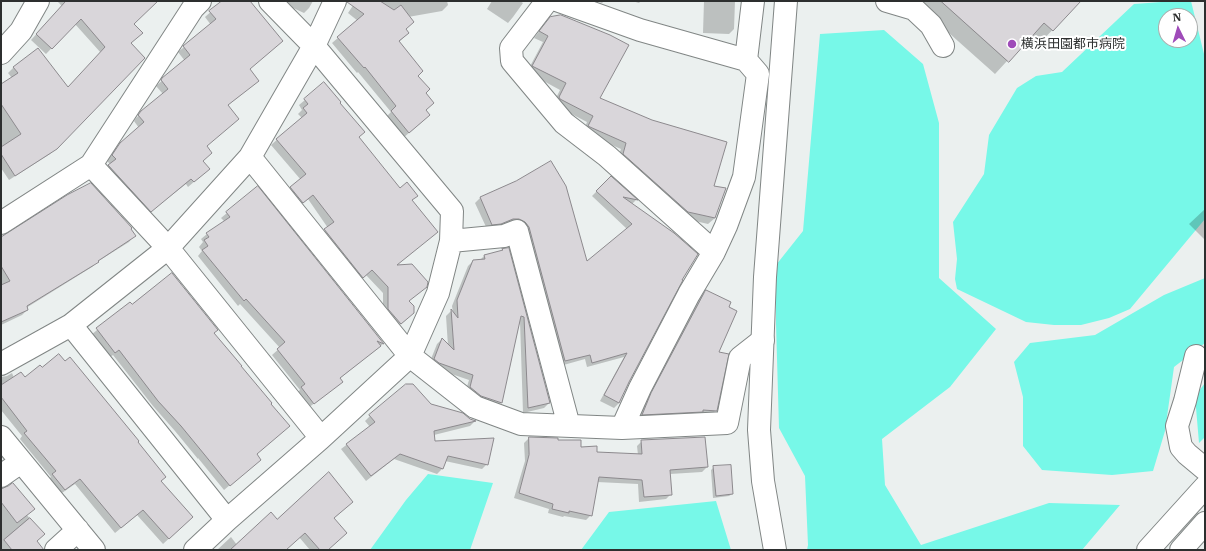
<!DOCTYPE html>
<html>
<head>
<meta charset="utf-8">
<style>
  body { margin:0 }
  #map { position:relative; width:1206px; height:551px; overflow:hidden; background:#ebf0ef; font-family:"IBM Plex Serif",serif }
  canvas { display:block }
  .frame { position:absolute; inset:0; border:2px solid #2d2f2f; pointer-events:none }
  .north { position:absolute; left:1158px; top:8px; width:40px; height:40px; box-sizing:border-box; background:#fff; border:1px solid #abacac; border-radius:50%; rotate:355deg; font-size:11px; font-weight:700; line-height:16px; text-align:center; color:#2d2f2f }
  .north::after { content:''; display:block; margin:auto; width:14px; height:18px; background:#9f4bb9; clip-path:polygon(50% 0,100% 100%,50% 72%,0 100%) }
</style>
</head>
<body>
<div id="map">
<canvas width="1206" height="551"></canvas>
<div class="frame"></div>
<div class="north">N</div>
</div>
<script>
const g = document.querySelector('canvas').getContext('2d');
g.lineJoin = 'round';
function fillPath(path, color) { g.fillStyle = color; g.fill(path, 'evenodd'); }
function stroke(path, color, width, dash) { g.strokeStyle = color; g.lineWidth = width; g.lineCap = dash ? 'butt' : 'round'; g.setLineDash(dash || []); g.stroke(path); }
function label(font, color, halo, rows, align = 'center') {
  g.font = font + ' "IBM Plex Serif","Noto Sans JP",serif'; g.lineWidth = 4; g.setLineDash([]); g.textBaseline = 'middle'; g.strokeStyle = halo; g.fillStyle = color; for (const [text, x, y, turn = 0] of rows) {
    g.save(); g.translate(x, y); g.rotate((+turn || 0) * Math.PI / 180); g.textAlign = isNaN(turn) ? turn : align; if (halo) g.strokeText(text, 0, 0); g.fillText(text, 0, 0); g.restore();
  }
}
const green = new Path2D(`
  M 1175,1 L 1191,1 L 1205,58 L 1205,219 L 1130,309 L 1109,318 L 1081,325 L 1054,325 L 1026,322 L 957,289 L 955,279 L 957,259 L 953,222 L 984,174 L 989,135 L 1017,88 L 1036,76 L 1062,72 L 1134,4 ZM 1166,16 L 1190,16 L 1190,40 L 1166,40 Z
  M 884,30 L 923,64 L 939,123 L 939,278 L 996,329 L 950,387 L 882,439 L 885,485 L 921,545 L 1049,503 L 1120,505 L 1082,550 L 807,550 L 808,545 L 805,476 L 779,428 L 776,324 L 776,265 L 803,231 L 820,34 Z
  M 1205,278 L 1205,343 L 1174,367 L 1165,431 L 1153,471 L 1112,475 L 1042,470 L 1023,446 L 1023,397 L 1014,362 L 1030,343 L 1095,335 L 1164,295 Z
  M 1205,383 L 1205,437 L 1199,443 L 1195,396 Z
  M 428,474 L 493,483 L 470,550 L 370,550 L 406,500 Z
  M 716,501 L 731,550 L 581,550 L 609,512 Z`);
const shadow = new Path2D(`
  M 57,1 L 156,1 L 133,24 L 130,43 L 143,58 L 50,154 L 9,180 L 1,168 L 1,85 L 12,78 L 8,73 L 14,67 L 67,88 L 101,53 L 75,24 L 46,54 L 31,40 L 62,6 Z
  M 223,1 L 249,1 L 282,41 L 249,69 L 258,81 L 227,106 L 206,147 L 202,161 L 209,169 L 188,187 L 186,184 L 145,216 L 104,171 L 111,165 L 107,161 L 115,150 L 139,128 L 134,121 L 136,118 L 163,94 L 156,86 L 157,85 L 185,61 L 178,52 L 211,25 L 205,17 Z
  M 278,1 L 313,1 L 309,8 L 304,13 Z
  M 356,1 L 447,1 L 448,5 L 442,11 L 408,17 L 405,30 L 408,33 L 399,42 L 417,76 L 425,93 L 423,121 L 403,138 L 385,118 L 391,112 L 358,72 L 357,73 L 332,43 L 358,21 L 348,13 Z
  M 492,1 L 520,1 L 523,3 L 513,17 L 508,23 L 487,9 Z
  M 596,1 L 604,1 L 602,3 Z
  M 632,1 L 641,1 L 639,3 Z
  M 704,1 L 735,1 L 734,29 L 729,34 L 703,33 Z
  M 913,1 L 1080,1 L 1040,43 L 1031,35 L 995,74 Z
  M 544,25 L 599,99 L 713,186 L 715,218 L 708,224 L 682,218 L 617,160 L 621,149 L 584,133 L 583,132 L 587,122 L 554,105 L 553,104 L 560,90 L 527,72 L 543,42 L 534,38 Z
  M 324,84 L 339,103 L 358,138 L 400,189 L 417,195 L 411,201 L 436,232 L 395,266 L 408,301 L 407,319 L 395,329 L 383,314 L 383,293 L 366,275 L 357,282 L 320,235 L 328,228 L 308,199 L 297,208 L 285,193 L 301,180 L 271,145 L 302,118 L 298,114 L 302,110 L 299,105 Z
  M 611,177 L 636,200 L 632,204 L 680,280 L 628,382 L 619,403 L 614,408 L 600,401 L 624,357 L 587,367 L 585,359 L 560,366 L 524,233 L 487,229 L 475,203 L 480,198 L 516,182 L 586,262 L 627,229 L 592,196 Z
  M 257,188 L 383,344 L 339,379 L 336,387 L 308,408 L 296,393 L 300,390 L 272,355 L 280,348 L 240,304 L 238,306 L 198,256 L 202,251 L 199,247 L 203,242 L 201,239 L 207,234 L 225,222 L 221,218 Z
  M 1205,209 L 1205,240 L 1189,224 Z
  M 130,229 L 134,236 L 129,242 L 97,262 L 92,267 L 26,308 L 27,310 L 22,315 L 1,325 L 1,238 Z
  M 508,249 L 549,403 L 544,408 L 523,413 L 520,321 L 501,403 L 496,408 L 465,393 L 469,380 L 434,368 L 429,364 L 437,344 L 442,339 L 448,346 L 446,316 L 451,311 L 453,313 L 452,306 L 468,266 L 473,261 L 479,261 L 484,256 L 500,252 L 503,250 Z
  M 706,292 L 718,353 L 716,410 L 711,415 L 638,418 L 647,399 L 701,296 Z
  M 130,303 L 132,305 L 213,333 L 240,366 L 256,454 L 260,460 L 224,490 L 198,458 L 198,459 L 175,431 L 153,406 L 113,355 L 109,358 L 91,335 Z
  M 12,373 L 14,378 L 25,379 L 136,442 L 187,522 L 163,544 L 137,515 L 115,533 L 75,484 L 59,495 L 48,480 L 51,477 L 20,439 L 22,436 L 1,410 L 1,377 L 7,376 Z
  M 430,405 L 475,421 L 470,426 L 434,435 L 435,442 L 487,464 L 482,469 L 445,461 L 442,469 L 437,474 L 394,459 L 366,481 L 341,449 L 370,427 L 365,421 L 370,416 Z
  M 529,438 L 557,441 L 596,452 L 638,455 L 637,446 L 642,441 L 707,467 L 702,472 L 670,474 L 671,494 L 666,499 L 639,502 L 638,484 L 597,482 L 591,515 L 586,520 L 564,516 L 563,517 L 548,513 L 549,509 L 514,498 L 525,461 L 524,443 Z
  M 714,467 L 732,494 L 729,496 L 713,498 L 711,470 Z
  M 1,489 L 27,515 L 43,534 L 26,550 L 1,550 Z
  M 352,502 L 333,519 L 327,550 L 310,550 L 299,537 L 285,550 L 217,550 L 231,537 L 237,545 L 277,520 Z`);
const building = new Path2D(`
  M 65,1 L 158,1 L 134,24 L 143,33 L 131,43 L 145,58 L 57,149 L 15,176 L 1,154 L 1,147 L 21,134 L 1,104 L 1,84 L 18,73 L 13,67 L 38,48 L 68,87 L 105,47 L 81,19 L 52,49 L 36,34 L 65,2 Z
  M 222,1 L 250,1 L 283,41 L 250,69 L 259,81 L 228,105 L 239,119 L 207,146 L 212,153 L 203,161 L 210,169 L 194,182 L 191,179 L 151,212 L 108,165 L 116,159 L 112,155 L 120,143 L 144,122 L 138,115 L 141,111 L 168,89 L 161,80 L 162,78 L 190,55 L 183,46 L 216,19 L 209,11 Z
  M 347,1 L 380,1 L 394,10 L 401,5 L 414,22 L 406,29 L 409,33 L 399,41 L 423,71 L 418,76 L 430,89 L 426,93 L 434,103 L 426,110 L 430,115 L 409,133 L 391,111 L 396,106 L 365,67 L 364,68 L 337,37 L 364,14 L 347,2 Z
  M 941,1 L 1081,1 L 1053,31 L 1044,23 L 1009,62 Z
  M 561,15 L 610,35 L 629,45 L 600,98 L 652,120 L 727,142 L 714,186 L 726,188 L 715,218 L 688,212 L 623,154 L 626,143 L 590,127 L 588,126 L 593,116 L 560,99 L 559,97 L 566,83 L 532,66 L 548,36 L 539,31 L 550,17 Z
  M 324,82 L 341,102 L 340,103 L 365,132 L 359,137 L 400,188 L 407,182 L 418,196 L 412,200 L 438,232 L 397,265 L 412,264 L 428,282 L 427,287 L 409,301 L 414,306 L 414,313 L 401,324 L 388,309 L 388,287 L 372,270 L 363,278 L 324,229 L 334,222 L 313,195 L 303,203 L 290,187 L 306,174 L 276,139 L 307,113 L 303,108 L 308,104 L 304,99 Z
  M 551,161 L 566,186 L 587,261 L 632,224 L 596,191 L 611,176 L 638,200 L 623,197 L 674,233 L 698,254 L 682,280 L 683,280 L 629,382 L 619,403 L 604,395 L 627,353 L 592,363 L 590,355 L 565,361 L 529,227 L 525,222 L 519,219 L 513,219 L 501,224 L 492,225 L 480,197 L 516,181 Z
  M 91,183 L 132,228 L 131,229 L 136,236 L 98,261 L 99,262 L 27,306 L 28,310 L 1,322 L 1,285 L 10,281 L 1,266 L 1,237 L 67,195 Z
  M 258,186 L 384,344 L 377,341 L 381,346 L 340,378 L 343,382 L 314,404 L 301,387 L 305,384 L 277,349 L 285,342 L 246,299 L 244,301 L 202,250 L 208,246 L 204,240 L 209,237 L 206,233 L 230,217 L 226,212 Z
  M 509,248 L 550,403 L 528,408 L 524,317 L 521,316 L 502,403 L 481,396 L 470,387 L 473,375 L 439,363 L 434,359 L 442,338 L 454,350 L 451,309 L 458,318 L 457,300 L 473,260 L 485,259 L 484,255 L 503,250 L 502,249 Z
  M 172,273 L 218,330 L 214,333 L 242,366 L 241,366 L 272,403 L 271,404 L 290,426 L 257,454 L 261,460 L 230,486 L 204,454 L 181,426 L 158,401 L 119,350 L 115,353 L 96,328 L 130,302 L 132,304 Z
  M 706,290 L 731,302 L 729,307 L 737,311 L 719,352 L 729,354 L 717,411 L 703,410 L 703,412 L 642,415 L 651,393 Z
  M 59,354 L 65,361 L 70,357 L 139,441 L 138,442 L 166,477 L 161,481 L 193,517 L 169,539 L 143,510 L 121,528 L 80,479 L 65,490 L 52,474 L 56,471 L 24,433 L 27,431 L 1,397 L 1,385 L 21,372 L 25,377 L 40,365 L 42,367 Z
  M 406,384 L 413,384 L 431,404 L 463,413 L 470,419 L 476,421 L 434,431 L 435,441 L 494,438 L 488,465 L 448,456 L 443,469 L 400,454 L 371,476 L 346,444 L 375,422 L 369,415 Z
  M 529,437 L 558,438 L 558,440 L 581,440 L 581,447 L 597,446 L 597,452 L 642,454 L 641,440 L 705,437 L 708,467 L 670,470 L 672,495 L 644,497 L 642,480 L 599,477 L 592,516 L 569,511 L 569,513 L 552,509 L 553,504 L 519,493 L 529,455 Z
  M 731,465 L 733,494 L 716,496 L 713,466 Z
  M 329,472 L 353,502 L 334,518 L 347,533 L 328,550 L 320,550 L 305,533 L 286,550 L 230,550 L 271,512 L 277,519 Z
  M 13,483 L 35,509 L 17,523 L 1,502 L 1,489 L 8,486 Z
  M 30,518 L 45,534 L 37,541 L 44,550 L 12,550 L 4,540 Z`);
const minor = new Path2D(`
  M 547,1 L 511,48 L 512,61 L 564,123 L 607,156 L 714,252
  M 559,1 L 640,30 L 746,60 L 753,1
  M 887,1 L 914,9 L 931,25 L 943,46
  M 1,53 L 21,31 L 38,1
  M 250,157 L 410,356 L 475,407 L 521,424 L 622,428 L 727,423 L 740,358 L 763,340
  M 91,165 L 168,248 L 321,438
  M 1,223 L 91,165 L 193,8 L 200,1
  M 451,241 L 504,236 L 517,231 L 569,426
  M 71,325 L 227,520
  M 1196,356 L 1185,401 L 1177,426 L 1181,447 L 1187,454 L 1205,469
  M 1,364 L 71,325 L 168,248 L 250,157 L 314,46 L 335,1
  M 622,428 L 640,388 L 689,294 L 714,252 L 726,226 L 744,177 L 758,74 L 746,60
  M 1,437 L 94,550
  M 1,476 L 21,462
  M 56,550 L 78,530
  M 195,550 L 227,520 L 321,438 L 410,356 L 438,293 L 451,241 L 452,211 L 314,46 L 270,1`);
const tertiary = new Path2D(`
  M 775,550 L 763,481 L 759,430 L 765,277 L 786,1`);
const trunk = new Path2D(`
  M 1148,550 L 1205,487
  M 1181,550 L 1205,523`);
const markers = [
  [1012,44,5,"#9f4bb9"]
];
const poiNames = [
  ["横浜田園都市病院",1021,44]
];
fillPath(green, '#77f8e8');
fillPath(shadow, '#0003');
fillPath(building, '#d9d6da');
stroke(building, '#8c898d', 1);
stroke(minor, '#818685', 24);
stroke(tertiary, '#818685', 24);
stroke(trunk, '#818685', 24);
stroke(minor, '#fff', 22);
stroke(tertiary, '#fff', 22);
stroke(trunk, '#fff', 22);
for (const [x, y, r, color] of markers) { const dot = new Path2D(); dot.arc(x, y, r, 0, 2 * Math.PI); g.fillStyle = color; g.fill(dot); stroke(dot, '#fff', 1.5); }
label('13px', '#2d2f2f', '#fff', poiNames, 'left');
</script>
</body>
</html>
